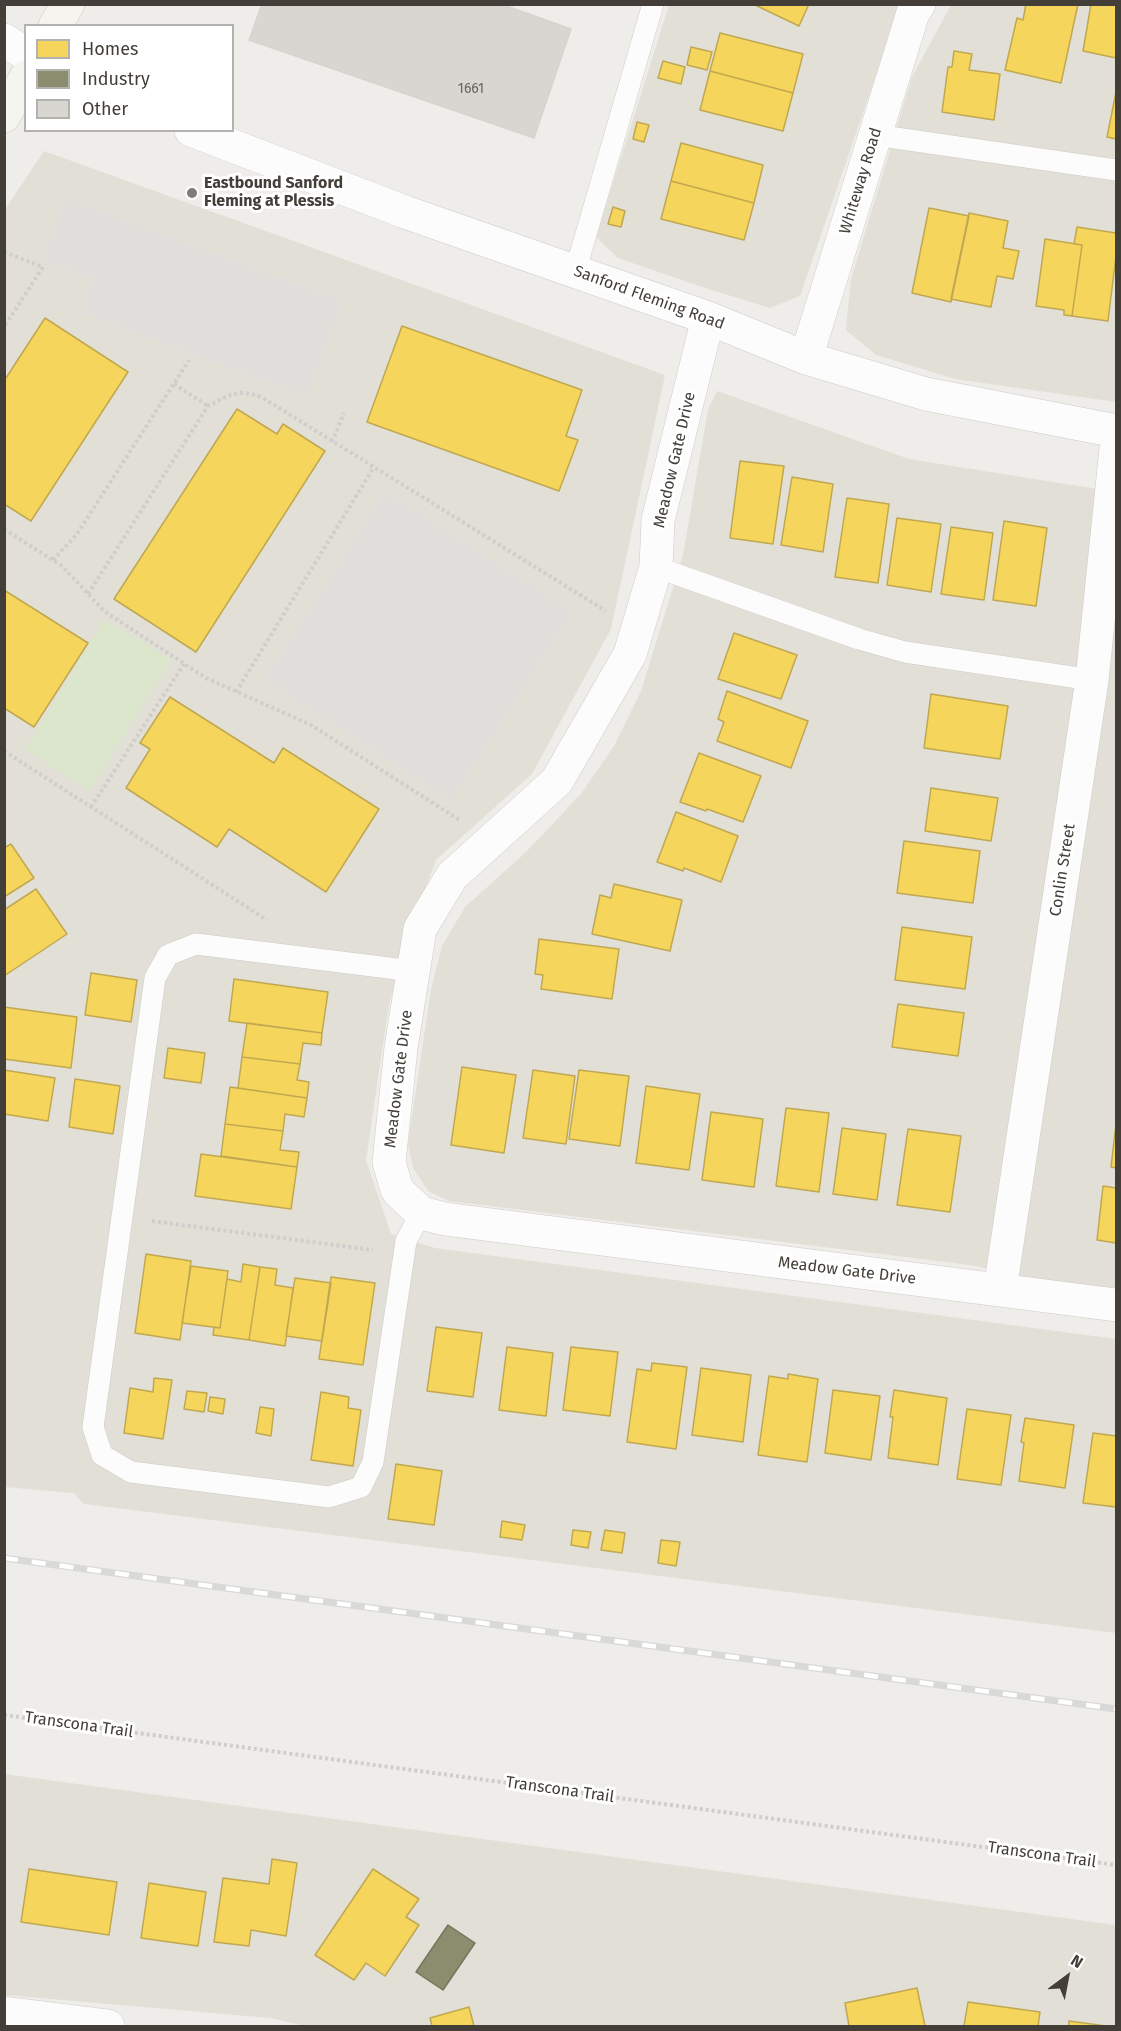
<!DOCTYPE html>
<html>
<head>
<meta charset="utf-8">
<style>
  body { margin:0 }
  #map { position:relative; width:1121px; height:2031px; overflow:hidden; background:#efede9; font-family:"Fira Sans",sans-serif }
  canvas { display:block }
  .frame { position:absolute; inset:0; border:6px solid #433e37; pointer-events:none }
  .legend { position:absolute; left:24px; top:24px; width:210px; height:108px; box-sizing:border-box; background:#fff; border:2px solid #b4b2af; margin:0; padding:8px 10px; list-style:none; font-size:18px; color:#433e37 }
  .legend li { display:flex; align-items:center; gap:12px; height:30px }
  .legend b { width:30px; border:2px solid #b4b2af }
  .north { position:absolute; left:1037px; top:1947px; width:60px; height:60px; -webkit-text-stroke:4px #fff; paint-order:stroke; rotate:32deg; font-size:16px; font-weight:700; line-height:24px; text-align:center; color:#433e37 }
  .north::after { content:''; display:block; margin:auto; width:21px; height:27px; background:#433e37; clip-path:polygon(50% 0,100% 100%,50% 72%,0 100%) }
</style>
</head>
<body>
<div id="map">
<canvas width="1121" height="2031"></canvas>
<div class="frame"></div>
<ul class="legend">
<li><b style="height:16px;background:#f6d55c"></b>Homes</li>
<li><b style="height:16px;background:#8c8c6e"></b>Industry</li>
<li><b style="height:16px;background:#d8d6d1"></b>Other</li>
</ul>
<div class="north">N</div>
</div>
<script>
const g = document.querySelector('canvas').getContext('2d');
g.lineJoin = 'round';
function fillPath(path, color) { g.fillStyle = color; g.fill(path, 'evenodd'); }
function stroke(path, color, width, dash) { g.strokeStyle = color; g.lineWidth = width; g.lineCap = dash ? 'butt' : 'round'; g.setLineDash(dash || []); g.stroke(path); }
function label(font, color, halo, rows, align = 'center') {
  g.font = font + ' "Fira Sans",sans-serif'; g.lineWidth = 6; g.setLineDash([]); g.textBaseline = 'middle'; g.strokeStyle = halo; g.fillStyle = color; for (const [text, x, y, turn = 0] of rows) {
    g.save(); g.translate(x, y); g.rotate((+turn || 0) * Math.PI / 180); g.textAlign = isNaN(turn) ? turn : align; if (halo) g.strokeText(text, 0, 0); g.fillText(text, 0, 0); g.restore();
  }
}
const residential = new Path2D(`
  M 669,5 L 900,5 L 800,296 L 770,308 L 702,287 L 618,258 L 596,237 Z
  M 951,5 L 1116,5 L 1116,402 L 955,379 L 876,355 L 846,330 L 851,279 L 912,77 Z
  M 44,151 L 665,375 L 611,629 L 532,774 L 436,860 L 412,924 L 389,1004 L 366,1160 L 391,1234 L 435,1248 L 1116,1339 L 1116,1633 L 84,1504 L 74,1493 L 5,1487 L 4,211 Z
  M 717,391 L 909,459 L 1116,492 L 1116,1291 L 1063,1284 L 970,1265 L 449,1201 L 428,1191 L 413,1168 L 408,1144 L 431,989 L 442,946 L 465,907 L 525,853 L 581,794 L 614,746 L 641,691 L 683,555 L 708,409 Z
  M 4,1774 L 1116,1925 L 1116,2026 L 305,2026 L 270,2018 L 5,1995 Z`);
const green = new Path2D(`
  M 104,619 L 172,660 L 89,791 L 25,749 Z`);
const parking = new Path2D(`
  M 65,198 L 342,301 L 307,396 L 81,313 L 94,278 L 42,260 Z
  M 385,492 L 572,612 L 451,800 L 265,680 Z`);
const homes = new Path2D(`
  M 753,4 L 809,4 L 799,26 Z
  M 1026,4 L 1078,4 L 1061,83 L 1005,70 L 1017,18 L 1023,20 Z
  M 1091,4 L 1116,4 L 1116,58 L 1083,51 Z
  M 720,33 L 803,54 L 793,93 L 710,71 Z
  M 691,47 L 712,52 L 707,70 L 687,65 Z
  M 954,51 L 972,54 L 969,70 L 1000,74 L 994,120 L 942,112 L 948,67 L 952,67 Z
  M 663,61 L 685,67 L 681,84 L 658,78 Z
  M 710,71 L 793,93 L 783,131 L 700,110 Z
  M 1116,92 L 1116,139 L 1107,137 Z
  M 637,122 L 649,125 L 644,142 L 633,139 Z
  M 681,143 L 763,165 L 754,203 L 671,181 Z
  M 671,181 L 754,203 L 744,240 L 661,219 Z
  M 613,207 L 625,211 L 621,227 L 608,224 Z
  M 929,208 L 969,216 L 951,302 L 912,293 Z
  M 969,213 L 1008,221 L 1003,248 L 1019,251 L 1013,279 L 997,276 L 991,307 L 951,299 Z
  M 1077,227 L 1116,233 L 1116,256 L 1108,321 L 1072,316 L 1082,245 L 1074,244 Z
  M 1045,239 L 1082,245 L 1072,316 L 1064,315 L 1064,310 L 1036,306 Z
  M 45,318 L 128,372 L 31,521 L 4,504 L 4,381 Z
  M 402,326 L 582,390 L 566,436 L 578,440 L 559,491 L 367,422 Z
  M 237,409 L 277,434 L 283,424 L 325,451 L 196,652 L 114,599 Z
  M 740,461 L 784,466 L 773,544 L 730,538 Z
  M 792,477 L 833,484 L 823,552 L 781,545 Z
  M 847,498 L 889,504 L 878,583 L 835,577 Z
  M 897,518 L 941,524 L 931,592 L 887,585 Z
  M 1004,521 L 1047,528 L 1036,606 L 993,600 Z
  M 951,527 L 993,533 L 984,600 L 941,594 Z
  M 4,590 L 88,643 L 34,727 L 4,708 Z
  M 734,633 L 797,655 L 781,699 L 718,679 Z
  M 727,691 L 808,721 L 791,768 L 717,741 L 724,722 L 718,719 Z
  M 931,694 L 1008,706 L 1000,759 L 924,748 Z
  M 170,697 L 274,763 L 283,748 L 379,809 L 326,892 L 229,829 L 217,847 L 126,788 L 150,749 L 140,743 Z
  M 699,753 L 761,776 L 743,822 L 707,809 L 706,811 L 680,802 Z
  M 931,788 L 998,798 L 991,841 L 925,831 Z
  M 676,812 L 738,836 L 721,882 L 684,868 L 683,871 L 657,862 Z
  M 904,841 L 980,851 L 973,903 L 897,893 Z
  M 11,844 L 34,878 L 4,897 L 4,848 Z
  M 614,884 L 682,900 L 670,951 L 592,934 L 600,895 L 611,898 Z
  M 36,889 L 67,934 L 4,976 L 4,910 Z
  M 902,927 L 972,937 L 965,989 L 895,980 Z
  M 539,939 L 619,949 L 612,999 L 541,989 L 543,975 L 535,974 Z
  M 91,973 L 137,980 L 131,1022 L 85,1015 Z
  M 234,979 L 328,992 L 322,1033 L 229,1021 Z
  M 898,1004 L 964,1013 L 958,1056 L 892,1047 Z
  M 4,1007 L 77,1017 L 71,1068 L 4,1059 Z
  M 247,1023 L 322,1033 L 321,1045 L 303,1043 L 300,1064 L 242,1057 Z
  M 168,1048 L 205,1053 L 201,1083 L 164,1078 Z
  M 242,1057 L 300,1064 L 297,1080 L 309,1082 L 307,1098 L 238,1088 Z
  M 462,1067 L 516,1075 L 504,1153 L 451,1145 Z
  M 4,1070 L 55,1078 L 48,1121 L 4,1114 Z
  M 533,1070 L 575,1076 L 566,1144 L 523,1138 Z
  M 579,1070 L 629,1076 L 620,1146 L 569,1139 Z
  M 75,1079 L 120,1086 L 113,1134 L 69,1127 Z
  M 646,1086 L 700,1094 L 689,1170 L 636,1163 Z
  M 230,1087 L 307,1098 L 304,1117 L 285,1114 L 283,1131 L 225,1124 Z
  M 786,1108 L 829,1113 L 819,1192 L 776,1186 Z
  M 711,1112 L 763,1119 L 754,1187 L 702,1180 Z
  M 225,1124 L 283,1131 L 280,1150 L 299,1152 L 297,1167 L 221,1156 Z
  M 1116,1124 L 1116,1168 L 1111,1167 Z
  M 842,1128 L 886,1134 L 877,1200 L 833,1194 Z
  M 908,1129 L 961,1136 L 950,1212 L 897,1205 Z
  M 201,1154 L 297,1167 L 291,1209 L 195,1196 Z
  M 1103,1186 L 1116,1188 L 1116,1243 L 1097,1240 Z
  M 146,1254 L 191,1261 L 180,1340 L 135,1333 Z
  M 243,1264 L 260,1267 L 249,1340 L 213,1335 L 214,1327 L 220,1328 L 227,1279 L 241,1282 Z
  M 191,1266 L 228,1271 L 220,1328 L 182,1323 Z
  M 260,1267 L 277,1269 L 275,1285 L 293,1288 L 285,1346 L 249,1340 Z
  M 331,1277 L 375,1283 L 363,1365 L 319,1359 Z
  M 295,1278 L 331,1283 L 322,1341 L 286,1336 Z
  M 436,1327 L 482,1333 L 473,1397 L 427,1391 Z
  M 507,1347 L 553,1353 L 546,1416 L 499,1410 Z
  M 571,1347 L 618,1352 L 610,1416 L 563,1410 Z
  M 652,1363 L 687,1367 L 676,1449 L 627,1442 L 637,1369 L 651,1371 Z
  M 701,1368 L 751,1375 L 743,1442 L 692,1435 Z
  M 788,1374 L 818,1379 L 807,1462 L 758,1455 L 769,1376 L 788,1379 Z
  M 154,1378 L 172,1380 L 163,1439 L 124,1433 L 130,1388 L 153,1392 Z
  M 833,1390 L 880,1396 L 871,1460 L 825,1453 Z
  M 894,1390 L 947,1398 L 938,1465 L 888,1458 L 893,1417 L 890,1417 Z
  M 187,1391 L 207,1393 L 204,1412 L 184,1409 Z
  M 321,1392 L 349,1397 L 348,1408 L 361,1410 L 353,1466 L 311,1460 Z
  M 210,1397 L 225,1399 L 223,1414 L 208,1411 Z
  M 260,1407 L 274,1409 L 271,1436 L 256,1433 Z
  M 967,1409 L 1011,1415 L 1001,1485 L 957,1479 Z
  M 1025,1418 L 1074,1425 L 1065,1488 L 1019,1481 L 1024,1443 L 1021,1442 Z
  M 1093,1433 L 1116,1436 L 1116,1507 L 1083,1503 Z
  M 396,1464 L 442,1471 L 434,1525 L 388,1519 Z
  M 502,1521 L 525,1525 L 522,1540 L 500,1537 Z
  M 573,1530 L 591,1532 L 588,1548 L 571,1545 Z
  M 605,1530 L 625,1533 L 622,1553 L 601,1550 Z
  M 661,1540 L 680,1542 L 676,1566 L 658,1563 Z
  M 272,1859 L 297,1863 L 286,1936 L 251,1930 L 249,1946 L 214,1942 L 223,1878 L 269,1884 Z
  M 29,1869 L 117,1882 L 109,1935 L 21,1922 Z
  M 373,1869 L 419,1899 L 406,1917 L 419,1925 L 385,1976 L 366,1963 L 354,1980 L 315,1955 Z
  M 149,1883 L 206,1892 L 198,1946 L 141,1938 Z
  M 917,1988 L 925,2026 L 849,2026 L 845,2003 Z
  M 968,2002 L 1040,2012 L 1038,2026 L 964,2026 Z
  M 469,2007 L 474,2026 L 432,2026 L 430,2018 Z
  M 1069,2021 L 1106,2026 L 1069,2026 Z`);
const industry = new Path2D(`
  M 448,1925 L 475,1943 L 443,1990 L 416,1972 Z`);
const building = new Path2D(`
  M 262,4 L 501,4 L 571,29 L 534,138 L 249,40 Z`);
const path = new Path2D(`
  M 4,252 L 43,267 L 4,327
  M 174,384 L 208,406
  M 332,442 L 344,413
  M 4,529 L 62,566 L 104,611 L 206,678 L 311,725 L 461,821
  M 53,560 L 77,534 L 189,360
  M 88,594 L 208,406 C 231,394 239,388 263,398 L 606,611
  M 236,692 L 374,467
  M 4,751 L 267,920
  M 91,807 L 184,664
  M 152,1221 L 373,1250
  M 4,1715 L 1116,1865`);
const service = new Path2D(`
  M 875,135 L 1116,170
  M 575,272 L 653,4
  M 656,567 L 859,639 L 905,652 L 1092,680
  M 413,971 L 196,944 L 168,955 L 155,978 L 93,1427 L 102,1455 L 131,1472 L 329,1497 L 361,1487 L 373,1462 L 406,1241 L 421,1213`);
const minor = new Path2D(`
  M 4,40 L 26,54
  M 191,130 L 405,212 L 708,318 L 806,358 L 926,394 L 1116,431
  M 708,318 L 658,520 L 656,567 L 630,654 L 557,781 L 452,876 L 420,929 L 401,1048 L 389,1162 L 397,1190 L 421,1213 L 445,1219 L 1116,1305
  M 806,358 L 913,13 L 919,4
  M 1000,1290 L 1092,680 L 1116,449
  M 4,2013 L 108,2026`);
const secondary = new Path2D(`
  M 55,26 L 68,4
  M 4,116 L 26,77`);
const rail = new Path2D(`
  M 4,1558 L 1116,1709`);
const markers = [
  [192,193,6,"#7f7b75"]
];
const numberNames = [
  ["1661",471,89]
];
const streetNames = [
  ["Whiteway Road",861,181,-73],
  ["Sanford Fleming Road",649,298,20],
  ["Meadow Gate Drive",675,460,-77],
  ["Conlin Street",1063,870,-81],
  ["Meadow Gate Drive",399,1079,-83],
  ["Meadow Gate Drive",847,1271,7],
  ["Transcona Trail",79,1725,8],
  ["Transcona Trail",560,1790,8],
  ["Transcona Trail",1042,1855,8]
];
const poiNames = [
  ["Eastbound Sanford",204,184],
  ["Fleming at Plessis",204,202]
];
fillPath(residential, '#e2dfd7');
fillPath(green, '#dce6cc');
fillPath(parking, '#e0deda');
fillPath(homes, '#f6d55c');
stroke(homes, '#c0a851', 1.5);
fillPath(industry, '#8c8c6e');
stroke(industry, '#76755e', 1.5);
fillPath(building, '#d8d6d1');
stroke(building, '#d7d4cf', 1.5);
stroke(service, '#cccbc7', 22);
stroke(minor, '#cccbc7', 34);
stroke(secondary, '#cccac1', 34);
stroke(path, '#cfcecb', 4, [3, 3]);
stroke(service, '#fdfcfc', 21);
stroke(minor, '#fdfcfc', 33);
stroke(secondary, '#f5f4ef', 33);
stroke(rail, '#d9d9d8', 7);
stroke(rail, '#fff', 4.5, [14]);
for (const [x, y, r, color] of markers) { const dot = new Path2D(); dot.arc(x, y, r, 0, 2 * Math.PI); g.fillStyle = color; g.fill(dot); stroke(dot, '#fff', 2); }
label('14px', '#69655e', null, numberNames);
label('16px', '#433e37', '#fff', streetNames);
label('bold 16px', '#433e37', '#fff', poiNames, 'left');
</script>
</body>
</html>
